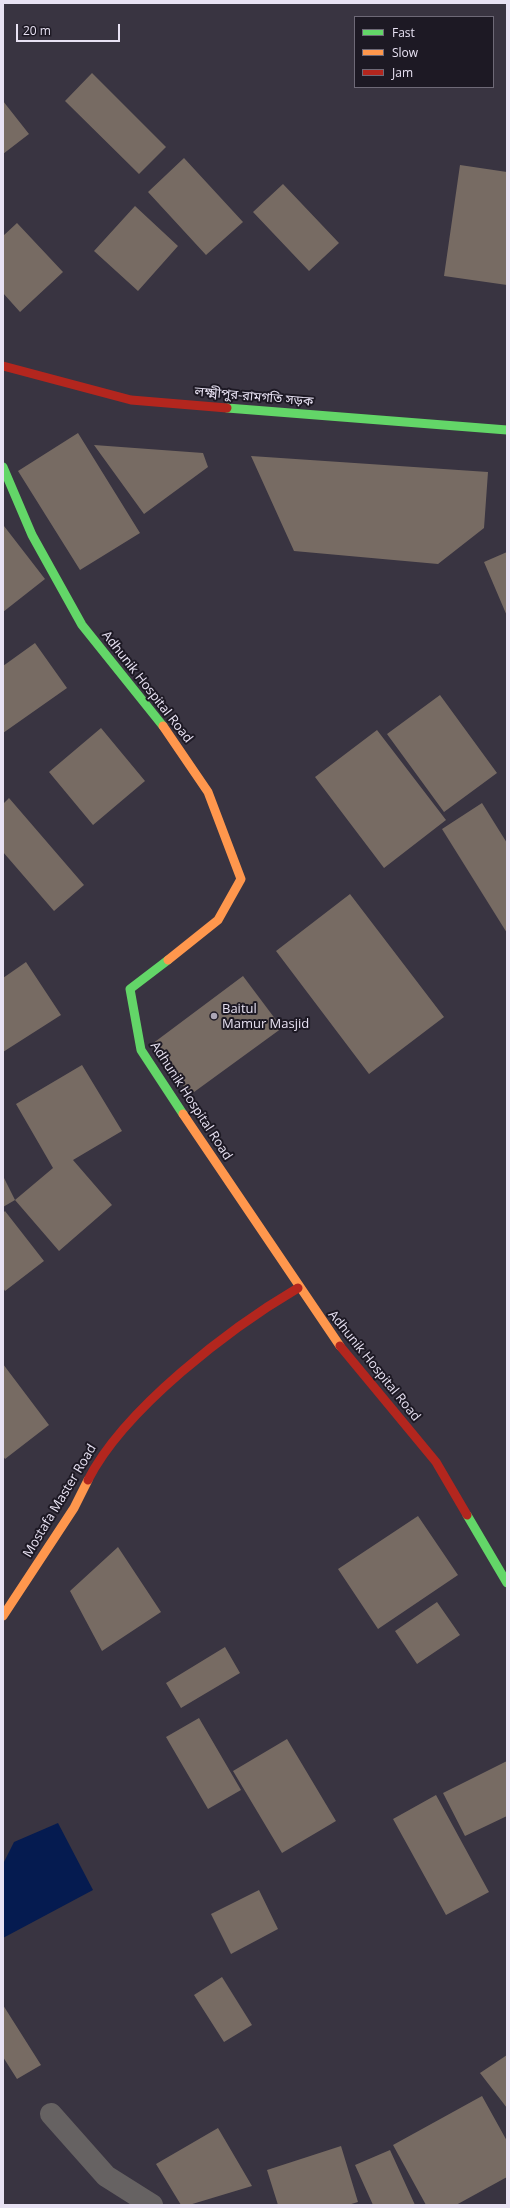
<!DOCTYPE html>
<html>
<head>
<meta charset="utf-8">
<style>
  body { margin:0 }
  #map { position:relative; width:510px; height:2208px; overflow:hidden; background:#393441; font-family:"Open Sans",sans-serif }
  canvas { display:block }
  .frame { position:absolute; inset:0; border:4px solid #e8e2f3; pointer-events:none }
  .legend { position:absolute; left:354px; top:16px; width:140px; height:72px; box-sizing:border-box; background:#1d1924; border:1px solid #6e6977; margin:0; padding:5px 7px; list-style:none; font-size:12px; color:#e8e2f3 }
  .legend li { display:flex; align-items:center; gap:8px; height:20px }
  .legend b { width:20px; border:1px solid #6e6977 }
  .scale { position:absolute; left:16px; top:24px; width:104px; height:18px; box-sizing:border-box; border:2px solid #e8e2f3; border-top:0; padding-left:5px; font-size:12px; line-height:14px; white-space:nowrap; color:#e8e2f3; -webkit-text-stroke:3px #1d1924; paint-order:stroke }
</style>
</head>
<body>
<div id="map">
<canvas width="510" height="2208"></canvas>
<div class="frame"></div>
<ul class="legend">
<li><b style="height:5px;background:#63d668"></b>Fast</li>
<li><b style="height:5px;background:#ff974d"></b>Slow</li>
<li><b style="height:5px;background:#b3261e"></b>Jam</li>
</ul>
<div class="scale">20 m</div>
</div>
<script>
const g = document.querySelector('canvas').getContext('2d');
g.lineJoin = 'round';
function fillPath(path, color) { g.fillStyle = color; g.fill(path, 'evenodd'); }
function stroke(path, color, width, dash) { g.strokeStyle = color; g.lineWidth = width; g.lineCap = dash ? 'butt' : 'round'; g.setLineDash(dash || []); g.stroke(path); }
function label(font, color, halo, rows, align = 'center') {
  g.font = font + ' "Open Sans","Noto Sans Bengali",sans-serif'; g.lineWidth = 4; g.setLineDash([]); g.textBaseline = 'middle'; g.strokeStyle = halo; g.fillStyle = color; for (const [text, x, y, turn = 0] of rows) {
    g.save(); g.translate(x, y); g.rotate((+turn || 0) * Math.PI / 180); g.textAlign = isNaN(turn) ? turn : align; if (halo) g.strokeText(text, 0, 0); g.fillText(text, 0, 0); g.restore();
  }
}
const water = new Path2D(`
  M 58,1823 L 93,1890 L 3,1938 L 3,1864 L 14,1842 Z`);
const building = new Path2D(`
  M 92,73 L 166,147 L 139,174 L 65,101 Z
  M 3,101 L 29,134 L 3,154 Z
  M 184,158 L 243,222 L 206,255 L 148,192 Z
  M 460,165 L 507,172 L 507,285 L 444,276 Z
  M 283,184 L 339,243 L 309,271 L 253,212 Z
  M 135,206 L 178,246 L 138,291 L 94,251 Z
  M 17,223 L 63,272 L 20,312 L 3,293 L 3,236 Z
  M 78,433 L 140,533 L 80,570 L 18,471 Z
  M 94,445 L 203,453 L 208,467 L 144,514 Z
  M 251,456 L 488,472 L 484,528 L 438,564 L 294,551 Z
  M 4,526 L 45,579 L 3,612 L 3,527 Z
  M 507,552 L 507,616 L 484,562 Z
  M 35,643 L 67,688 L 3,733 L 3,666 Z
  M 440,695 L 497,773 L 444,812 L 387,734 Z
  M 101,728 L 145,781 L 93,825 L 49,772 Z
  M 377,730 L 446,820 L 384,868 L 315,777 Z
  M 9,798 L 84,885 L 54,911 L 3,852 L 3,804 Z
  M 482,803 L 507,843 L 507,933 L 442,829 Z
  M 350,894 L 444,1017 L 369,1074 L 276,951 Z
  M 26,962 L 61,1015 L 3,1052 L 3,978 Z
  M 243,976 L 282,1028 L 190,1095 L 152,1044 Z
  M 82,1065 L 122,1131 L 73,1160 L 112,1205 L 59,1251 L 15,1200 L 53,1168 L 16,1104 Z
  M 3,1176 L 15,1200 L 3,1207 Z
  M 5,1211 L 44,1261 L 5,1291 L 3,1288 L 3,1213 Z
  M 3,1364 L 49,1425 L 5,1459 L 3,1456 Z
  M 418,1516 L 458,1575 L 378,1629 L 338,1569 Z
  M 118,1547 L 161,1612 L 102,1651 L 70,1591 Z
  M 437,1602 L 460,1635 L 417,1664 L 395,1631 Z
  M 225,1647 L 240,1673 L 181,1708 L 166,1683 Z
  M 199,1718 L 241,1790 L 208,1809 L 166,1737 Z
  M 287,1739 L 336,1821 L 282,1853 L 233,1771 Z
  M 507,1761 L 507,1816 L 465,1836 L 443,1793 Z
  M 436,1795 L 489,1892 L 446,1915 L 393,1819 Z
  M 259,1890 L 278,1929 L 231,1954 L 211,1914 Z
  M 222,1977 L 252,2025 L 224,2042 L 194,1995 Z
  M 3,2005 L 41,2065 L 17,2079 L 3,2057 Z
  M 507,2055 L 507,2108 L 480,2073 Z
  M 482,2096 L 507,2141 L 507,2177 L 456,2205 L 426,2205 L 393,2145 Z
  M 218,2128 L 252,2186 L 189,2205 L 181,2205 L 156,2164 Z
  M 341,2146 L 358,2202 L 348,2205 L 278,2205 L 267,2170 Z
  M 390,2150 L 415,2205 L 373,2205 L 355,2165 Z`);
const street = new Path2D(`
  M 51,2114 L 106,2176 L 152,2205`);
const fast = new Path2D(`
  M 227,408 L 507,430
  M 3,467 L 32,535 L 82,625 L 163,726
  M 168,960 L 130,989 L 141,1050 L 183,1114
  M 467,1515 L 507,1583`);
const slow = new Path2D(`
  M 163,726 L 208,792 L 241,879 L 218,920 L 168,960
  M 183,1114 L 340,1346
  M 3,1616 L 74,1508 L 88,1480`);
const jam = new Path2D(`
  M 3,366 L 131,400 L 227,408
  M 340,1346 L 436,1462 L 467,1515
  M 88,1480 C 124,1409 230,1328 298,1288`);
const markers = [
  [214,1016,4,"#aba5b5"]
];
const streetNames = [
  ["লক্ষ্মীপুর-রামগতি সড়ক",254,397,5],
  ["Adhunik Hospital Road",147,687,52],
  ["Adhunik Hospital Road",191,1101,57],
  ["Adhunik Hospital Road",374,1366,51],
  ["Mostafa Master Road",60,1501,-59]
];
const poiNames = [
  ["Baitul",222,1009],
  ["Mamur Masjid",222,1024]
];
fillPath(water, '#051b50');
fillPath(building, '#776b63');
stroke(street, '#666262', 22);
stroke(fast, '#63d668', 9);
stroke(slow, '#ff974d', 9);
stroke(jam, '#b3261e', 9);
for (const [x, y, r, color] of markers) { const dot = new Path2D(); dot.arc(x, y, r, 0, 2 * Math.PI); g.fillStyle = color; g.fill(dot); stroke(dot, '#1d1924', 1.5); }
label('13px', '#e8e2f3', '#1d1924', streetNames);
label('13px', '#e8e2f3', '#1d1924', poiNames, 'left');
</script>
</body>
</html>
